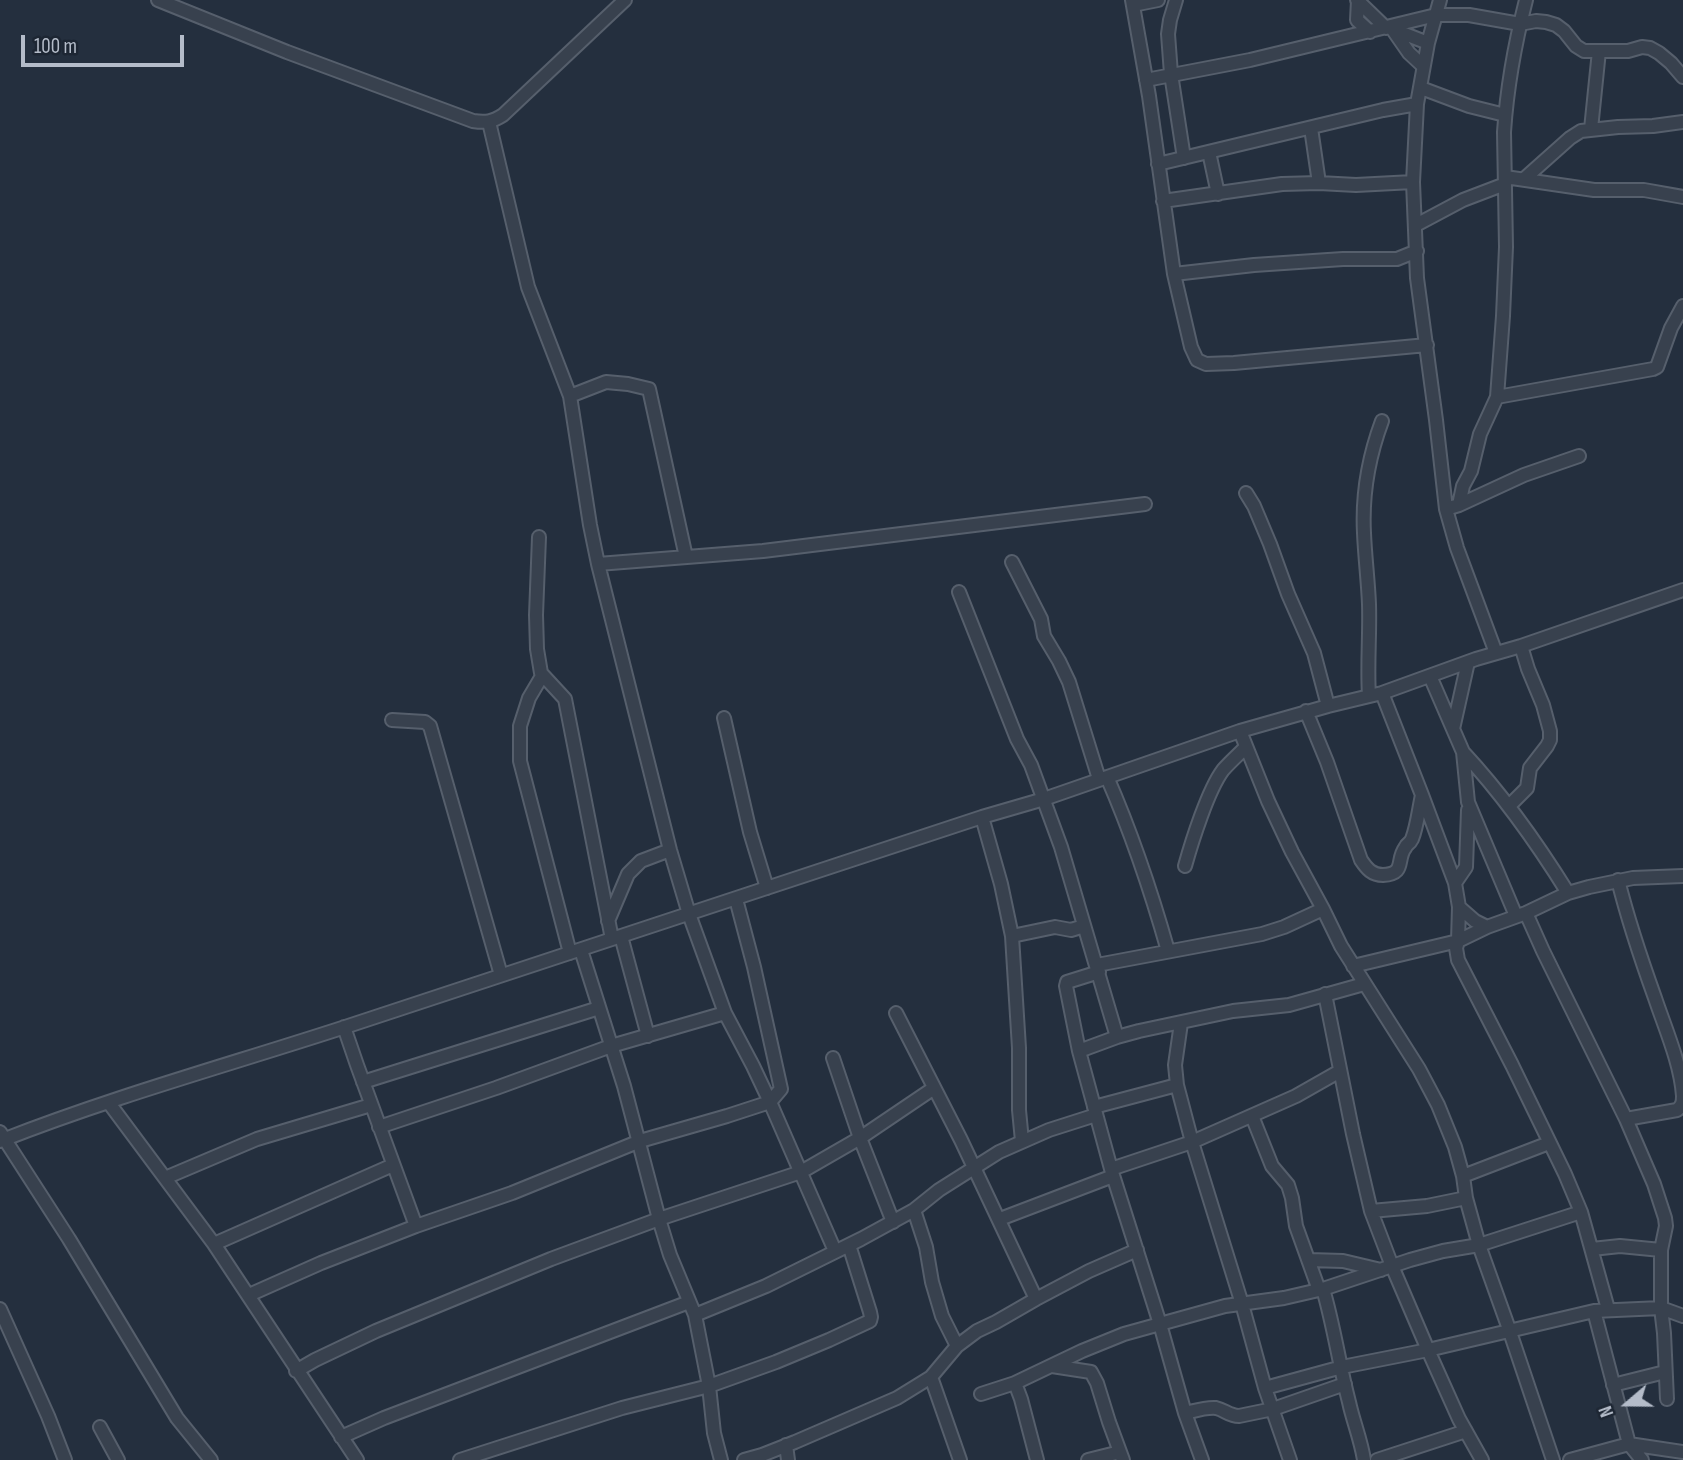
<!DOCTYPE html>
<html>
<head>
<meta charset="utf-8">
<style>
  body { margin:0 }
  #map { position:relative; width:1683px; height:1460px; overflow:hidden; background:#242f3e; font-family:"Sofia Sans Condensed",sans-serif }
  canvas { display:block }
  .north { position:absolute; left:1592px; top:1369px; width:70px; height:70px; -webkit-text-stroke:5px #1d2633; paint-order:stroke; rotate:250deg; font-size:19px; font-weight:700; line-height:28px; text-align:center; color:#b4bcc9 }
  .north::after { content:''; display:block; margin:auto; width:24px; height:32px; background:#b4bcc9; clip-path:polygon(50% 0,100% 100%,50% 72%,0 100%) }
  .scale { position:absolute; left:21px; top:35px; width:163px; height:32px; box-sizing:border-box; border:4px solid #b4bcc9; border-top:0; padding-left:9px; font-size:21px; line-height:24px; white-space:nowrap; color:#b4bcc9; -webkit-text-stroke:5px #1d2633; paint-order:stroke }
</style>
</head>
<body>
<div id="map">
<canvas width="1683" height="1460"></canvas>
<div class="north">N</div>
<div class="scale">100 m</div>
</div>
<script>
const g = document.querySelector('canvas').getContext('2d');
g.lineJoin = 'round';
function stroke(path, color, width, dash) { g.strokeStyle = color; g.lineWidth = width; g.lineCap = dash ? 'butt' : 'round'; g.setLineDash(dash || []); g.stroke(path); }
const minor = new Path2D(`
  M 158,0 L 287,52 L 473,121 C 486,123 492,122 503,115 L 625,0
  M 1132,0 L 1149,96 L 1174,274 L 1191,347 L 1197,360 L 1206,364 L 1234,363 L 1427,345
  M 1176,0 L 1170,20 L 1168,34 L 1171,74 L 1184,158
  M 1357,0 L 1386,28
  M 1358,0 L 1357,20 L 1370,32
  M 1440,0 L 1428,43 L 1417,104 L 1413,182 L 1417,278 L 1436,420 L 1446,509 L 1457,548 L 1496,653
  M 1133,5 L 1158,0
  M 1392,29 L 1428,43
  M 1393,30 L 1409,53 L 1423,66
  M 1146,80 L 1250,60 L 1436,15 L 1469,15 L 1520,24 L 1536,21 L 1546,22 L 1556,25 L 1564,31 L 1576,46 L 1584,51 L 1628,51 L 1642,47 L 1650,48 L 1659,53 L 1671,63 L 1683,77
  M 1421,88 L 1469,106 L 1505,115
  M 489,122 L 528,287 L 570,396 L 590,525 L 598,564 L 670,850 L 689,914 L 725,1013 L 753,1066 L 770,1102 L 835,1251
  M 1311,128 L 1319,183
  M 1591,129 L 1599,51
  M 1209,152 L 1218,194
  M 1158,164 L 1383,110 L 1417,104
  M 1505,177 L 1594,190 L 1644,190 L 1683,197
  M 1524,179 L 1570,138 L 1581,131 L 1618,127 L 1653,126 L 1683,122
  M 1163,201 L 1282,184 L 1319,183 L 1356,185 L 1413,182
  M 1416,225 L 1463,200 L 1505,184
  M 1174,274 L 1254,265 L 1343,259 L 1397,259 L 1417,251
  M 570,396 L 606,382 L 628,384 L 649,389 L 686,557
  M 1497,397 L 1653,369 L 1657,367 L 1671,328 L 1683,306
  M 1246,493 L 1254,506 L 1270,544 L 1288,594 L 1314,653 L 1328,706
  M 1459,505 L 1524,475 L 1579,456
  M 1446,509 L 1459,505 L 1463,486 L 1471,471 L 1480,434 L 1497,397 L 1503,316 L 1506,247 L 1504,132 C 1507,88 1515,43 1526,0
  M 539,537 L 536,615 L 537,649 L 541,673 L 565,699 L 612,939
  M 1012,562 L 1041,619 L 1044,636 L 1059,661 L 1069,682 L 1099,779
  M 598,564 L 763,551 L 1145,504
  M 959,592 L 1017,739 L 1031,765 L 1061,847 L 1117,1037
  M 542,676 L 529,698 L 520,726 L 520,761 L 570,953
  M 1430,676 L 1463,752 L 1468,802 L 1516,916
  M 1382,693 L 1422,795 L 1455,883 L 1459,907 L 1458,941 L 1456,948 L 1458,960 L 1512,1065 L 1565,1174 L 1581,1212 L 1608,1309
  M 1369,696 C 1367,665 1370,635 1369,604 C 1368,580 1365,557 1364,533 C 1362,495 1369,456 1382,421
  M 1306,711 L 1327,762 L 1361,860 C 1367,869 1372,875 1383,875 C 1406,874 1396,860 1405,848 C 1408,842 1409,845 1412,839 C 1417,827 1419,808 1422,795
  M 724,718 L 750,832 L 767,888
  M 392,720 L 425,722 L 430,726 L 501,975
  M 1453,729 L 1468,662
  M 1240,731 L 1268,801 L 1292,852 L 1323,909 L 1341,946 L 1419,1069 L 1438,1105 L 1455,1147 L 1463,1176 L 1466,1198 L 1479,1245 L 1509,1329 L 1553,1460
  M 1463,752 C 1503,795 1537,843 1568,893
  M 1107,777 C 1132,834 1151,891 1168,951
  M 1509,806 L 1527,788 L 1530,768 L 1547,746 L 1550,740 L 1550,731 L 1543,705 L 1528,669 L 1521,646
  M 982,817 L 1001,884 L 1012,936 L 1019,1048 L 1019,1110 L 1022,1141
  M 1185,866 C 1192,841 1208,790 1223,770 C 1230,762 1239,754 1246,747
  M 1618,880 C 1628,920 1641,959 1655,998 C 1665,1028 1681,1064 1683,1096 C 1683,1103 1682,1106 1677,1110 L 1626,1119
  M 1455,883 L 1466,867 L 1468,810
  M 1459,907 L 1475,921 L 1487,927
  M 1526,913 L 1543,951 L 1626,1119 L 1654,1184 L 1665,1218 L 1666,1226 L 1661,1250 L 1661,1308 L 1664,1333 L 1667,1399
  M 608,921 L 628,874 L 641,861 L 670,850
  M 621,936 L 648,1036
  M 1012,936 L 1055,927 L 1071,930 L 1084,926
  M 581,950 L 624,1086 L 659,1219 L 670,1255 L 695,1315 L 709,1386 L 714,1433 L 721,1460
  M 1097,965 L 1262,934 L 1284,927 L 1323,909
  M 1353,966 L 1458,941 L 1487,927 L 1526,913 L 1568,893 L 1589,887 L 1633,878 L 1683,876
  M 1325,994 L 1353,1134 L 1371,1211 L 1392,1266 L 1428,1350 L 1459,1419 L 1482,1460
  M 896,1013 L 961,1140 L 1036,1299
  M 1181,1023 L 1175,1065 L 1177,1085 L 1192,1142 L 1242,1304 L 1265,1388 L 1290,1460
  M 344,1027 L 357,1065 L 416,1226
  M 1079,1051 L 1066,986 L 1067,982 L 1099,972
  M 833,1058 L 860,1138 L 934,1088
  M 363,1082 L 599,1008
  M 109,1103 L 214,1244 L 357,1460
  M 1094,1107 L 1177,1085
  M 1252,1116 L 1272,1166 L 1288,1185 L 1292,1198 L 1296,1226 L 1319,1290
  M 379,1127 L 496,1088 L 611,1046 L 725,1013
  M 0,1132 L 69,1239 L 177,1418 L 211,1460
  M 0,1141 C 112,1097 228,1065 342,1028 C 556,958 769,887 982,817 L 1044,799 L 1240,731 L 1328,706 L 1382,693 L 1476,659 L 1521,646 L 1683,590
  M 1111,1169 L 1192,1142 L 1296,1096 L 1340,1071
  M 1463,1176 L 1549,1143
  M 165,1178 L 257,1139 L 371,1105
  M 914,1210 L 926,1247 L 932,1282 L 942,1316 L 957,1346
  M 1371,1211 L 1427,1206 L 1466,1198
  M 1000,1219 L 1113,1176
  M 214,1244 L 393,1165
  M 1592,1249 L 1620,1246 L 1661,1250
  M 1309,1260 L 1343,1261 L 1381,1270
  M 1323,1289 C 1334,1326 1339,1364 1349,1402 C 1353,1421 1361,1440 1364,1460
  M 249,1295 L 321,1263 L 416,1226 L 512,1193 L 640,1141 L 727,1116 L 770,1102 L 781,1089 L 754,967 L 736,899
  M 0,1309 L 48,1416 L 65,1460
  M 1594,1311 L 1629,1444 L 1642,1460
  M 695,1315 L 766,1286 L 861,1239 L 914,1210 L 939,1190 L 999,1152 L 1049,1130 L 1096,1115
  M 1052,1366 L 1091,1372 L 1097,1383 L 1109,1422 L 1123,1460
  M 296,1371 L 315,1360 L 376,1331 L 551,1259 L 659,1219 L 801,1172 L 860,1138 L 893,1222
  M 931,1377 L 960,1460
  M 1613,1385 L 1665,1372
  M 1265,1388 L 1342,1367 L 1428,1350 L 1594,1311 L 1661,1308 L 1683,1316
  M 981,1394 L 1015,1383
  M 1185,1413 C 1194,1411 1206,1407 1216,1408 C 1225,1410 1229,1416 1239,1416 L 1273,1409 L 1345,1384
  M 100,1427 L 118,1460
  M 341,1437 L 384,1418 L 689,1302
  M 786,1445 L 788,1460
  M 460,1460 L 622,1408 L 709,1386 L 776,1362 L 829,1340 L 870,1321 L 871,1317 L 870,1312 L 849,1245
  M 744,1460 L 762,1455 L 795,1442 L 897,1398 L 931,1377 L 957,1346 L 977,1331 L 996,1322 L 1036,1299 L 1089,1271 L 1137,1250
  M 1037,1460 L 1021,1399 L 1015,1383 L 1082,1351 L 1124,1334 L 1225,1306 L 1284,1298 L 1323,1289 L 1410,1260 L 1443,1251 L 1479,1245 L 1581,1212
  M 1088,1460 L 1120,1452
  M 1202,1460 L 1185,1413 L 1160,1324 L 1111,1169 L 1079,1051 L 1117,1037 L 1139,1031 L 1233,1011 L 1289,1005 L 1364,984
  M 1377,1460 L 1466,1431
  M 1570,1460 L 1629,1444 L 1683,1452`);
stroke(minor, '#565f6c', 16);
stroke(minor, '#38414e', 12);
</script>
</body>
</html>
